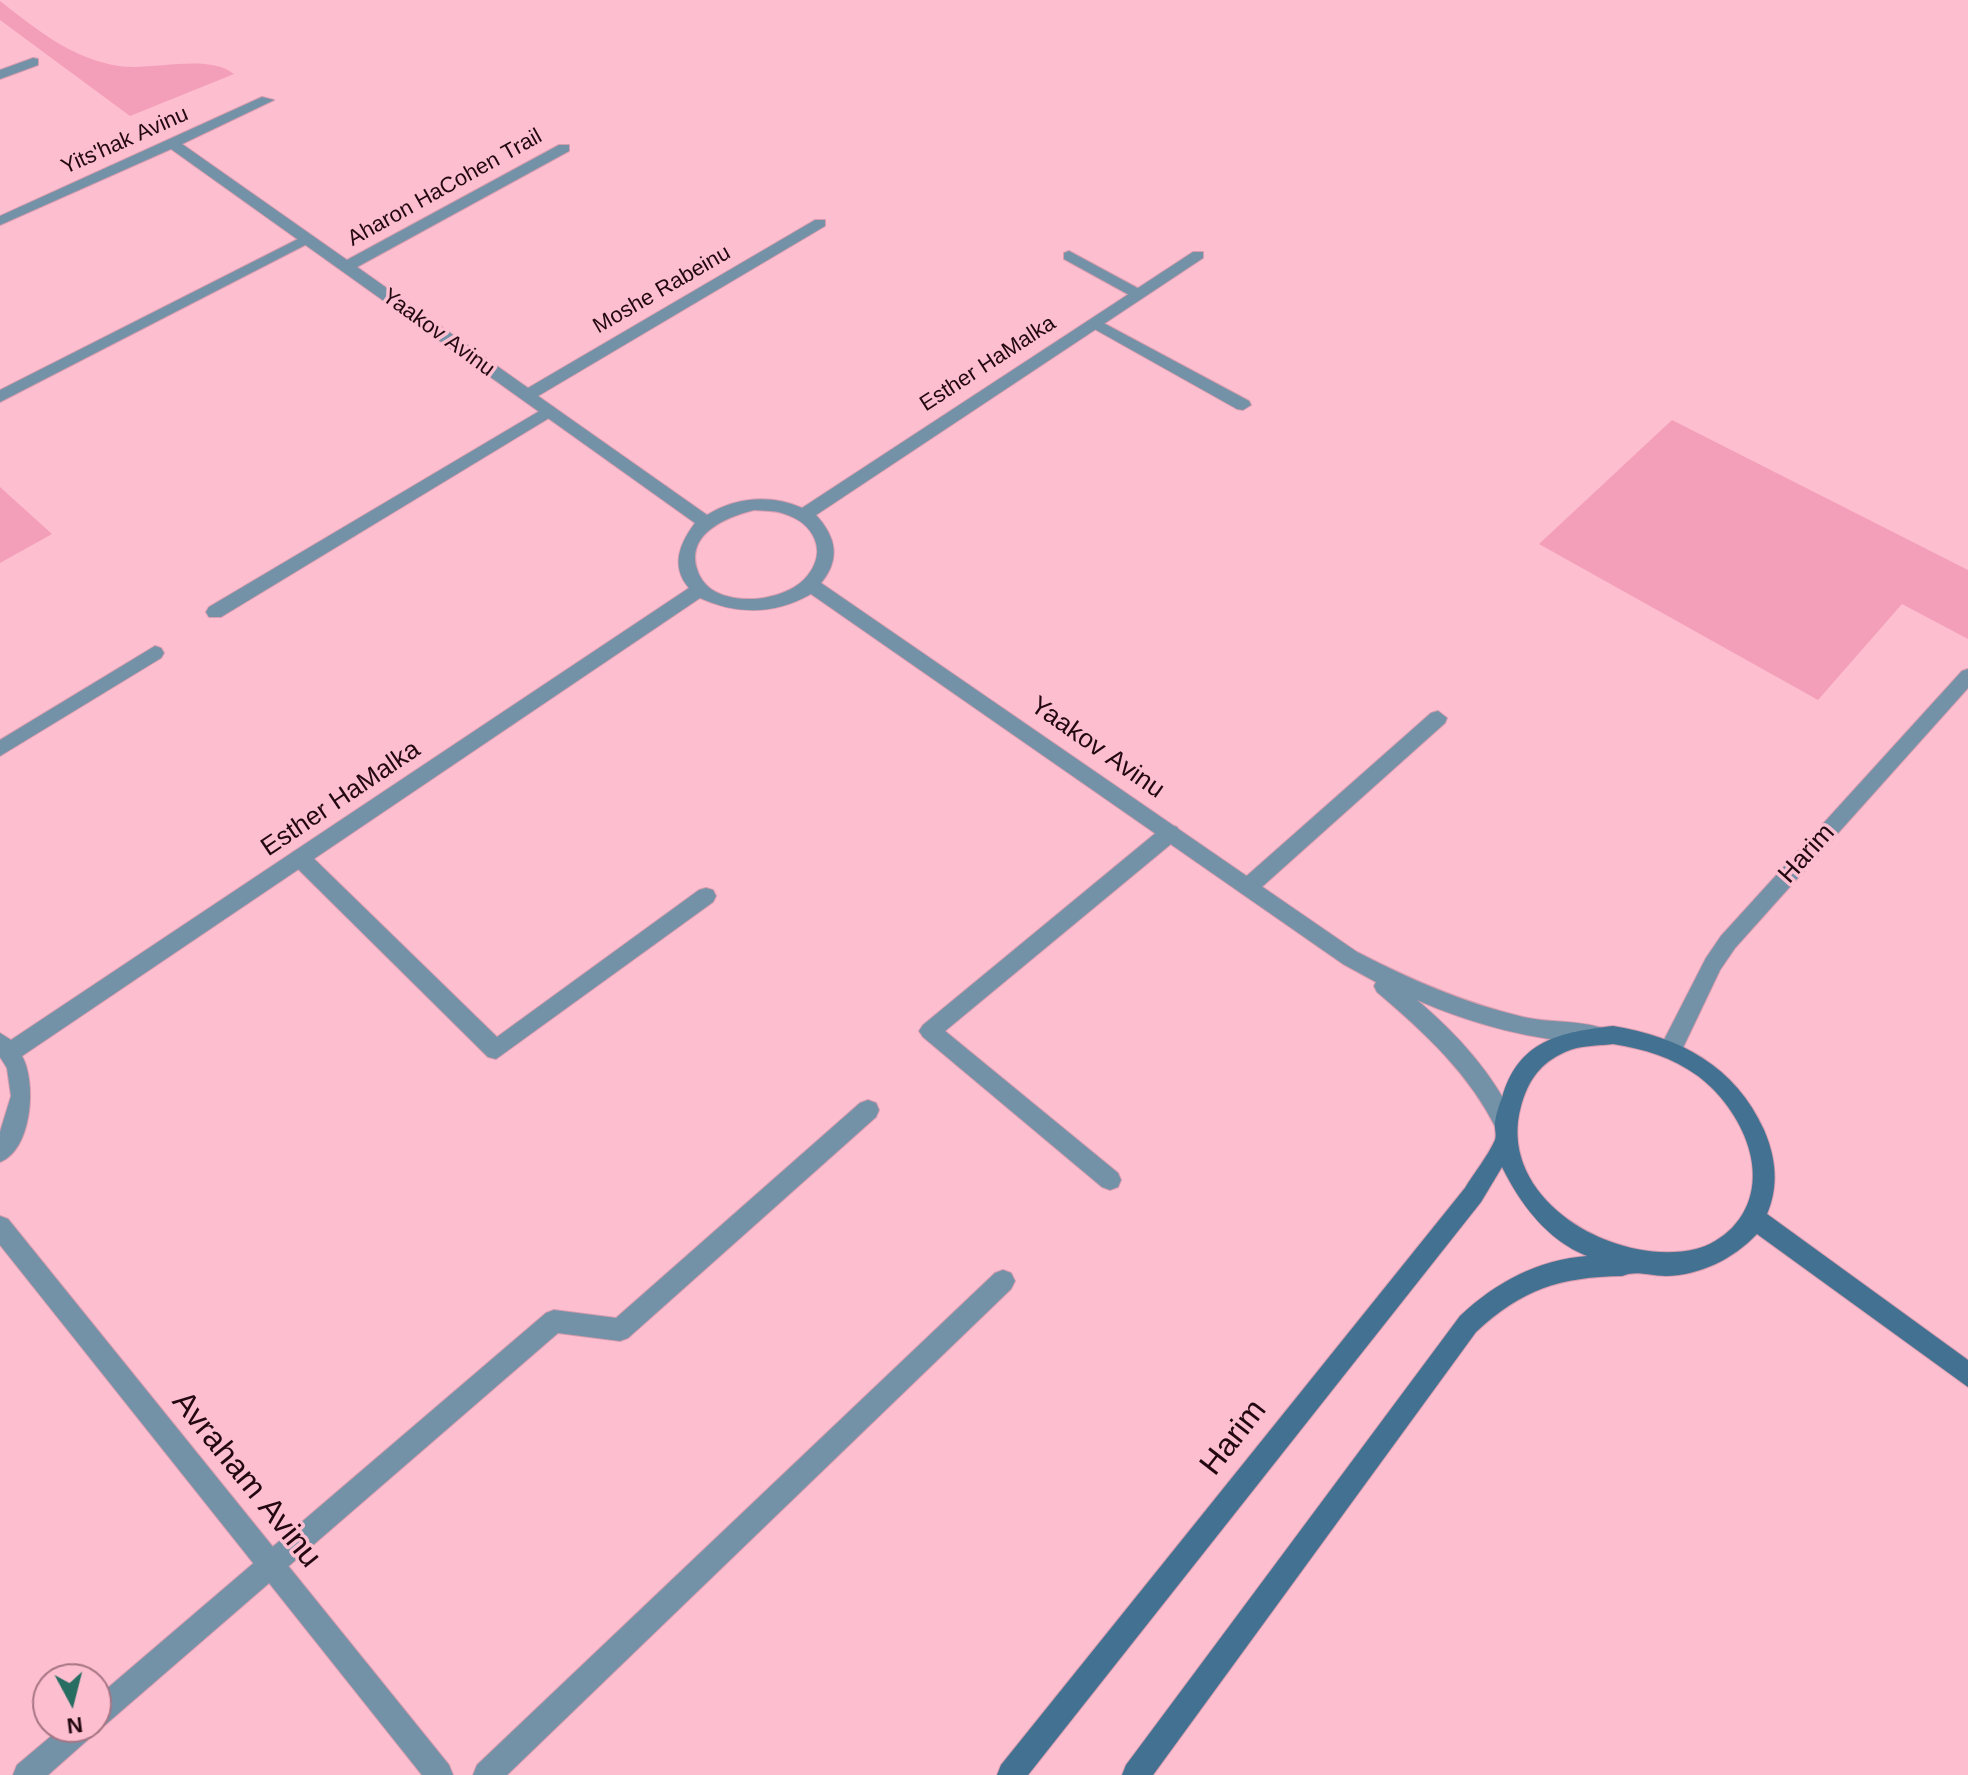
<!DOCTYPE html>
<html>
<head>
<meta charset="utf-8">
<style>
  body { margin:0 }
  #map { position:relative; width:1968px; height:1775px; overflow:hidden; background:#fdbed0; font-family:Helvetica,sans-serif }
  canvas { display:block }
  .north { position:absolute; left:32px; top:1663px; width:80px; height:80px; box-sizing:border-box; background:#fdbed0; border:2px solid #a67584; border-radius:50%; rotate:173deg; font-size:22px; font-weight:700; line-height:32px; text-align:center; color:#230812 }
  .north::after { content:''; display:block; margin:auto; width:28px; height:36px; background:#286d61; clip-path:polygon(50% 0,100% 100%,50% 72%,0 100%) }
</style>
</head>
<body>
<div id="map">
<canvas width="1968" height="1775"></canvas>
<div class="north">N</div>
</div>
<script>
const g = document.querySelector('canvas').getContext('2d');
g.lineJoin = 'round';
function fillPath(path, color) { g.fillStyle = color; g.fill(path, 'evenodd'); }
function stroke(path, color, width, dash) { g.strokeStyle = color; g.lineWidth = width; g.lineCap = dash ? 'butt' : 'round'; g.setLineDash(dash || []); g.stroke(path); }
function label(font, color, halo, rows, align = 'center') {
  g.font = font + ' Helvetica,sans-serif'; g.lineWidth = 7; g.setLineDash([]); g.textBaseline = 'middle'; g.strokeStyle = halo; g.fillStyle = color; for (const [text, x, y, turn = 0] of rows) {
    g.save(); g.translate(x, y); g.rotate((+turn || 0) * Math.PI / 180); g.textAlign = isNaN(turn) ? turn : align; if (halo) g.strokeText(text, 0, 0); g.fillText(text, 0, 0); g.restore();
  }
}
const green = new Path2D(`
  M 0,1 C 36,29 72,59 119,66 C 152,71 208,53 234,74 L 130,116 L 0,20 Z
  M 1672,420 L 1968,570 L 1968,639 L 1902,604 L 1818,700 L 1539,544 Z
  M 0,487 L 52,534 L 0,563 Z`);
const lane = new Path2D(`
  M 33,58 L 38,59 L 38,65 L 0,79 L 0,70 Z
  M 306,235 L 311,236 L 311,242 L 0,402 L 0,390 Z
  M 1069,251 L 1143,291 L 1146,294 L 1143,297 L 1133,297 L 1064,259 L 1064,253 Z
  M 1094,318 L 1249,401 L 1251,405 L 1243,410 L 1237,409 L 1089,326 L 1086,323 Z
  M 548,406 L 554,407 L 554,415 L 221,617 L 209,617 L 206,612 L 209,607 Z
  M 155,646 L 161,648 L 164,653 L 161,658 L 0,756 L 0,740 Z
  M 1438,711 L 1447,718 L 1445,723 L 1255,893 L 1241,893 L 1238,887 L 1241,881 L 1431,713 Z
  M 1170,825 L 1177,827 L 1180,833 L 1177,839 L 945,1031 L 1118,1173 L 1121,1180 L 1118,1187 L 1110,1190 L 1102,1187 L 923,1037 L 919,1031 L 923,1025 L 1163,827 Z
  M 300,850 L 307,852 L 497,1037 L 699,890 L 706,888 L 713,890 L 716,896 L 713,902 L 496,1059 L 488,1057 L 293,864 L 290,858 L 293,852 Z
  M 868,1100 L 876,1103 L 879,1110 L 876,1117 L 628,1338 L 620,1341 L 558,1333 L 105,1725 L 96,1729 L 92,1736 L 48,1775 L 13,1775 L 17,1765 L 62,1727 L 96,1727 L 96,1698 L 546,1313 L 554,1310 L 616,1318 L 860,1103 Z
  M 1003,1270 L 1011,1273 L 1015,1281 L 1011,1289 L 507,1775 L 473,1775 L 477,1765 L 995,1273 Z`);
const street = new Path2D(`
  M 262,97 L 274,100 L 182,144 L 347,260 L 559,145 L 569,145 L 569,151 L 357,267 L 528,388 L 815,220 L 825,220 L 825,226 L 538,396 L 707,515 C 735,497 772,494 802,508 L 1193,252 L 1203,252 L 1203,258 L 816,515 C 836,537 841,559 821,583 L 1357,952 C 1411,980 1464,1003 1523,1017 C 1549,1023 1578,1020 1602,1028 L 1606,1035 L 1602,1042 L 1595,1044 C 1533,1040 1474,1025 1417,1000 C 1458,1035 1493,1073 1516,1123 L 1513,1130 L 1505,1133 L 1497,1130 C 1469,1073 1425,1033 1377,992 L 1374,986 L 1376,982 L 1343,964 L 811,594 C 774,615 738,615 700,598 L 22,1056 C 37,1083 32,1150 0,1162 L 0,1132 L 11,1096 L 7,1068 L 0,1057 L 0,1033 L 11,1040 L 689,588 C 670,566 680,543 695,523 L 171,149 L 0,225 L 0,216 ZM 754,510 C 764,511 775,510 785,514 C 813,523 828,550 808,575 C 789,600 737,607 711,589 C 704,584 699,576 697,569 C 686,533 727,517 754,510 Z
  M 1968,669 L 1968,688 L 1735,948 L 1720,970 L 1679,1056 L 1671,1058 L 1663,1056 L 1660,1049 L 1663,1042 L 1706,958 L 1721,936 L 1962,671 Z
  M 0,1216 L 8,1219 L 449,1765 L 453,1775 L 422,1775 L 0,1245 Z`);
const secondary = new Path2D(`
  M 1613,1026 C 1680,1037 1735,1066 1764,1130 C 1776,1158 1779,1186 1767,1214 L 1968,1360 L 1968,1387 L 1757,1234 C 1733,1259 1701,1275 1666,1276 C 1649,1276 1637,1270 1622,1276 C 1560,1277 1522,1289 1476,1332 L 1153,1775 L 1122,1775 L 1126,1765 L 1460,1316 C 1496,1282 1538,1260 1587,1256 C 1547,1240 1521,1205 1502,1167 L 1481,1202 L 1028,1775 L 997,1775 L 1001,1765 L 1465,1188 C 1474,1173 1488,1156 1495,1140 C 1497,1134 1494,1128 1495,1122 C 1496,1114 1499,1105 1502,1098 C 1518,1040 1561,1032 1613,1026 ZM 1613,1044 C 1644,1049 1672,1057 1698,1076 C 1742,1109 1777,1181 1732,1228 C 1723,1237 1709,1246 1696,1249 C 1616,1268 1495,1200 1521,1106 C 1528,1081 1540,1063 1565,1052 C 1580,1045 1597,1046 1613,1044 Z`);
const farStreetnames = [
  ["Yits'hak Avinu",125,141,-24],
  ["Aharon HaCohen Trail",445,188,-29],
  ["Moshe Rabeinu",662,290,-30],
  ["Yaakov Avinu",438,333,36],
  ["Esther HaMalka",988,364,-33]
];
const streetNames = [
  ["Yaakov Avinu",1097,748,35],
  ["Esther HaMalka",341,799,-34],
  ["Harim",1807,854,-48]
];
const nearStreetnames = [
  ["Harim",1234,1438,-52],
  ["Avraham Avinu",246,1480,51]
];
fillPath(green, '#f49fb9');
stroke(lane, '#d69dae', 2);
stroke(street, '#d69dae', 2);
stroke(secondary, '#d69dae', 2);
fillPath(lane, '#7391a7');
fillPath(street, '#7391a7');
fillPath(secondary, '#427191');
label('22px', '#230812', '#fdbed0', farStreetnames);
label('26px', '#230812', '#fdbed0', streetNames);
label('32px', '#230812', '#fdbed0', nearStreetnames);
</script>
</body>
</html>
